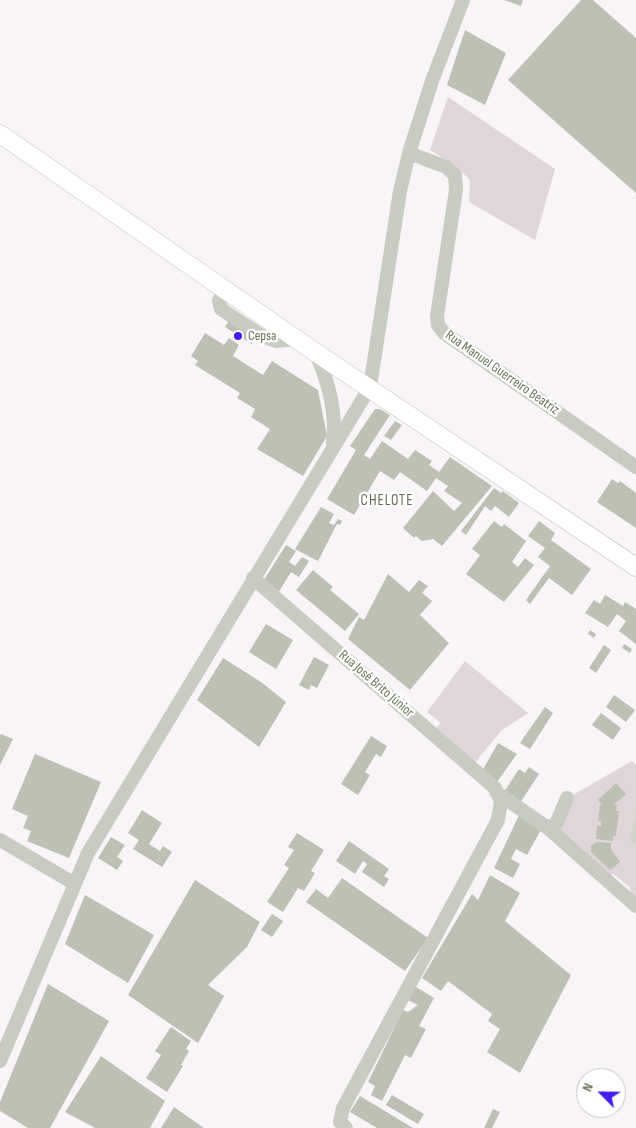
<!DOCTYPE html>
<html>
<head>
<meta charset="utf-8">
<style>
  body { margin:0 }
  #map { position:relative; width:636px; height:1128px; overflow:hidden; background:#f8f4f8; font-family:"Sofia Sans Condensed",sans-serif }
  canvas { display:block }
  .north { position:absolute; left:576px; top:1068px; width:50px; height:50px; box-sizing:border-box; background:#fff; border:1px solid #c3c8bc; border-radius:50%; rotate:293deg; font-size:14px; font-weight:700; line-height:20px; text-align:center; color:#697658 }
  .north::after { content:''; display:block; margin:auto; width:18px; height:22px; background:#471cf0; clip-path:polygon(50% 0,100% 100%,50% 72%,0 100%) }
</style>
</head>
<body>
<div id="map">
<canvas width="636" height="1128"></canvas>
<div class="north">N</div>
</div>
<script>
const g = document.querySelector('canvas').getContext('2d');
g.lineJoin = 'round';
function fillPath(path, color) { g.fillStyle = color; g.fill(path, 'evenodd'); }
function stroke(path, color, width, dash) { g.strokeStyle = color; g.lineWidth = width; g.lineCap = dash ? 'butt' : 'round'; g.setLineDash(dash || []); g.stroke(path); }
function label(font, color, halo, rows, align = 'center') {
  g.font = font + ' "Sofia Sans Condensed",sans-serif'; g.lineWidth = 5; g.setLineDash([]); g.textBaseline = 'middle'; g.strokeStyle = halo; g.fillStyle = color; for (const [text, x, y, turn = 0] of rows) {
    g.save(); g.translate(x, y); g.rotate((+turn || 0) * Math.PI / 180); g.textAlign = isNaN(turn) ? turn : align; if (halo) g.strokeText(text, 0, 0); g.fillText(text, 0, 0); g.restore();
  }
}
const green = new Path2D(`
  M 448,97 L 555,169 L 535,240 L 469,202 L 470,180 L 455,166 L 430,150 Z
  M 465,661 L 528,713 L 501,731 L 474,764 L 434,730 L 441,723 L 427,712 Z
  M 632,761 L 636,765 L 636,903 L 632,899 L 630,887 L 613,874 L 604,878 L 559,831 L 571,796 Z`);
const water = new Path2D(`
  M 634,811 L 636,811 L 636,846 L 630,840 L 636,815 Z`);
const building = new Path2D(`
  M 504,0 L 523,0 L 521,6 Z
  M 581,0 L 593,0 L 636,38 L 636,193 L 508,80 Z
  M 465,30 L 506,53 L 485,105 L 447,85 Z
  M 235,312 L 261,329 L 252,344 L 225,327 Z
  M 205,333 L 224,345 L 229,338 L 239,345 L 233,356 L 263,375 L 272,361 L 318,390 L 327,436 L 303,476 L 257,449 L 270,429 L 251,417 L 255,409 L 237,398 L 240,393 L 195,365 L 198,361 L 191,356 Z
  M 375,409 L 380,409 L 390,415 L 364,455 L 370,459 L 382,441 L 408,459 L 415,450 L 432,461 L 429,465 L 439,472 L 450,457 L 492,486 L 442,546 L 433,539 L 422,541 L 416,536 L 414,538 L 403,528 L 433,491 L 454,511 L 462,503 L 444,491 L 448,486 L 436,478 L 427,491 L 400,472 L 394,480 L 380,471 L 354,515 L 327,499 L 356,450 L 350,446 Z
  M 395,421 L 402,425 L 391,440 L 384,436 Z
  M 612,479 L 618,483 L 620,481 L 636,493 L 636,528 L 597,502 Z
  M 494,488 L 501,493 L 503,491 L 519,503 L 509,517 L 495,506 L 491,511 L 485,506 L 466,535 L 461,531 Z
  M 321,507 L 334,514 L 329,523 L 334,525 L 338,519 L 342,521 L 340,525 L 337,524 L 318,561 L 295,549 Z
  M 494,521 L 502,527 L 504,524 L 526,541 L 512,562 L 518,567 L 525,558 L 534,565 L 504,602 L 466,574 L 480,555 L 472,549 Z
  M 539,521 L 555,533 L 551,540 L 591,569 L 572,595 L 549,578 L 530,604 L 526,600 L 550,566 L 538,557 L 545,548 L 528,536 Z
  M 286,545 L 296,551 L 289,562 L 295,566 L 302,557 L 309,561 L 299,577 L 291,572 L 278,593 L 262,583 Z
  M 313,570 L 333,587 L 330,590 L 359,614 L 345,631 L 296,590 Z
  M 388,574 L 409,592 L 419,580 L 428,586 L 422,593 L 432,601 L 420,615 L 449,643 L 410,690 L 348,639 L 359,617 L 364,620 Z
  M 605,595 L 623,606 L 625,602 L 636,609 L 636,644 L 619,631 L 626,621 L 617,614 L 608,627 L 585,613 L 594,600 L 600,604 Z
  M 266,624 L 293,640 L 276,669 L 249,652 Z
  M 590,630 L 596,634 L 594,638 L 588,634 Z
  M 624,644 L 632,649 L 630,653 L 622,648 Z
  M 604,645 L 611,650 L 596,673 L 589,668 Z
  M 314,657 L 329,665 L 317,688 L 311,685 L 309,690 L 299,685 Z
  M 223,658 L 261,682 L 286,702 L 259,747 L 197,700 Z
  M 614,695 L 635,710 L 626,722 L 606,707 Z
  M 545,707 L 553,713 L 530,749 L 520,743 Z
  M 601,713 L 621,728 L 613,740 L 592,725 Z
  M 1,734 L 13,739 L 0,765 L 0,736 Z
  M 371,736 L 387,746 L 381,757 L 376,754 L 365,772 L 370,775 L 358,795 L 341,784 Z
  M 498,743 L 517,754 L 497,782 L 481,773 Z
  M 35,754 L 101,782 L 69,858 L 27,841 L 31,831 L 23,828 L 28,816 L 12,809 Z
  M 529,767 L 539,774 L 520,803 L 504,792 L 519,769 L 525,773 Z
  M 616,783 L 626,794 L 614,805 L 617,805 L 616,811 L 619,811 L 616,836 L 613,836 L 613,841 L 596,839 L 597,826 L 601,826 L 601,821 L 598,821 L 600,804 L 602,804 L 598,800 Z
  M 142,810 L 162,823 L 149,844 L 160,851 L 163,846 L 172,852 L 162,867 L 133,849 L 139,840 L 128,833 Z
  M 521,811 L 542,828 L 527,855 L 516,849 L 511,859 L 520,864 L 513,878 L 494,868 Z
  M 297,833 L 324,850 L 311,871 L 315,873 L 304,891 L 298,888 L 283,912 L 267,902 L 289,868 L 284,865 L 294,850 L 288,847 Z
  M 111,837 L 125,845 L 117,857 L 123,861 L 117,870 L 98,858 Z
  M 349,841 L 389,869 L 384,876 L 389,879 L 384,887 L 362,872 L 367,864 L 363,861 L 355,874 L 336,861 Z
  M 597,842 L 611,843 L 611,849 L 620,862 L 610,870 L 591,852 L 591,846 Z
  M 490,875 L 520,893 L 505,921 L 571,975 L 520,1073 L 487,1052 L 500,1029 L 488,1021 L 492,1014 L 448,981 L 441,991 L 422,978 L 472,894 L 478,900 Z
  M 342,878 L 428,938 L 405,971 L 306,902 L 316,889 L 328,898 Z
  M 195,880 L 260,922 L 247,947 L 208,985 L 224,996 L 198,1043 L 128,995 Z
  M 85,895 L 154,935 L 128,983 L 65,944 Z
  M 272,914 L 283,921 L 272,937 L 261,930 Z
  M 48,984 L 109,1021 L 50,1128 L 28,1128 L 0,1111 L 0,1102 Z
  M 416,987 L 434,998 L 419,1026 L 426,1029 L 411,1058 L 405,1055 L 382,1101 L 371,1095 L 375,1086 L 368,1082 L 403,1010 L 408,1012 L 418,1005 L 408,1000 Z
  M 171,1027 L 191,1041 L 186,1049 L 189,1051 L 181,1065 L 183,1066 L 167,1092 L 146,1078 L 161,1055 L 155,1051 Z
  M 101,1056 L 165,1101 L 150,1128 L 95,1128 L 65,1112 Z
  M 392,1095 L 424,1114 L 418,1124 L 386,1105 Z
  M 360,1096 L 413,1128 L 377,1128 L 350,1112 Z
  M 174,1107 L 204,1128 L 161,1128 Z
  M 493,1109 L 500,1112 L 492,1128 L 484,1128 Z`);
const minor = new Path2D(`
  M 409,153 L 446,167 L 455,175 L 456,190 L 437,316 L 438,325 L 444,333 L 636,467
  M 230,293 L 221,297 L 219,301 L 221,309 L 262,336 L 276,341 L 297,339
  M 315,352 C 328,380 337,411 333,443
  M 253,578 L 495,788 L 501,801 L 498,820 L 343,1108 L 340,1122 L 346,1128
  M 496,792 L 548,828 L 636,906
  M 548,828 L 556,824 L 567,798
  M 0,840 L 75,884
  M 0,1061 L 88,853 L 370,387 L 400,191 L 409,153 L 432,81 L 463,0`);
const major = new Path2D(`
  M 0,134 L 315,352 L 636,567`);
const markers = [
  [238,336,5,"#471cf0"]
];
const poiNames = [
  ["Cepsa",248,336]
];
const streetNames = [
  ["Rua Manuel Guerreiro Beatriz",502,373,35],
  ["Rua José Brito Júnior",376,684,41]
];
const neighbourhoodNames = [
  ["CHELOTE",387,501]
];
fillPath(green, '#e0d5d9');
fillPath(water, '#d1d5c7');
fillPath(building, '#bcc1b4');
stroke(major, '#b7bcb1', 19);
stroke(minor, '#c7cbc2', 14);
stroke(major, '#fff', 18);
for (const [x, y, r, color] of markers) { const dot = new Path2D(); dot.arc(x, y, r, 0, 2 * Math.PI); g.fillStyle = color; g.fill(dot); stroke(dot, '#fff', 2); }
label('14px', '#697658', '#fff', poiNames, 'left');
label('14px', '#697658', '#fff', streetNames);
g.letterSpacing = '1px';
label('15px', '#626c53', '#fff', neighbourhoodNames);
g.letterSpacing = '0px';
</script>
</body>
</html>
